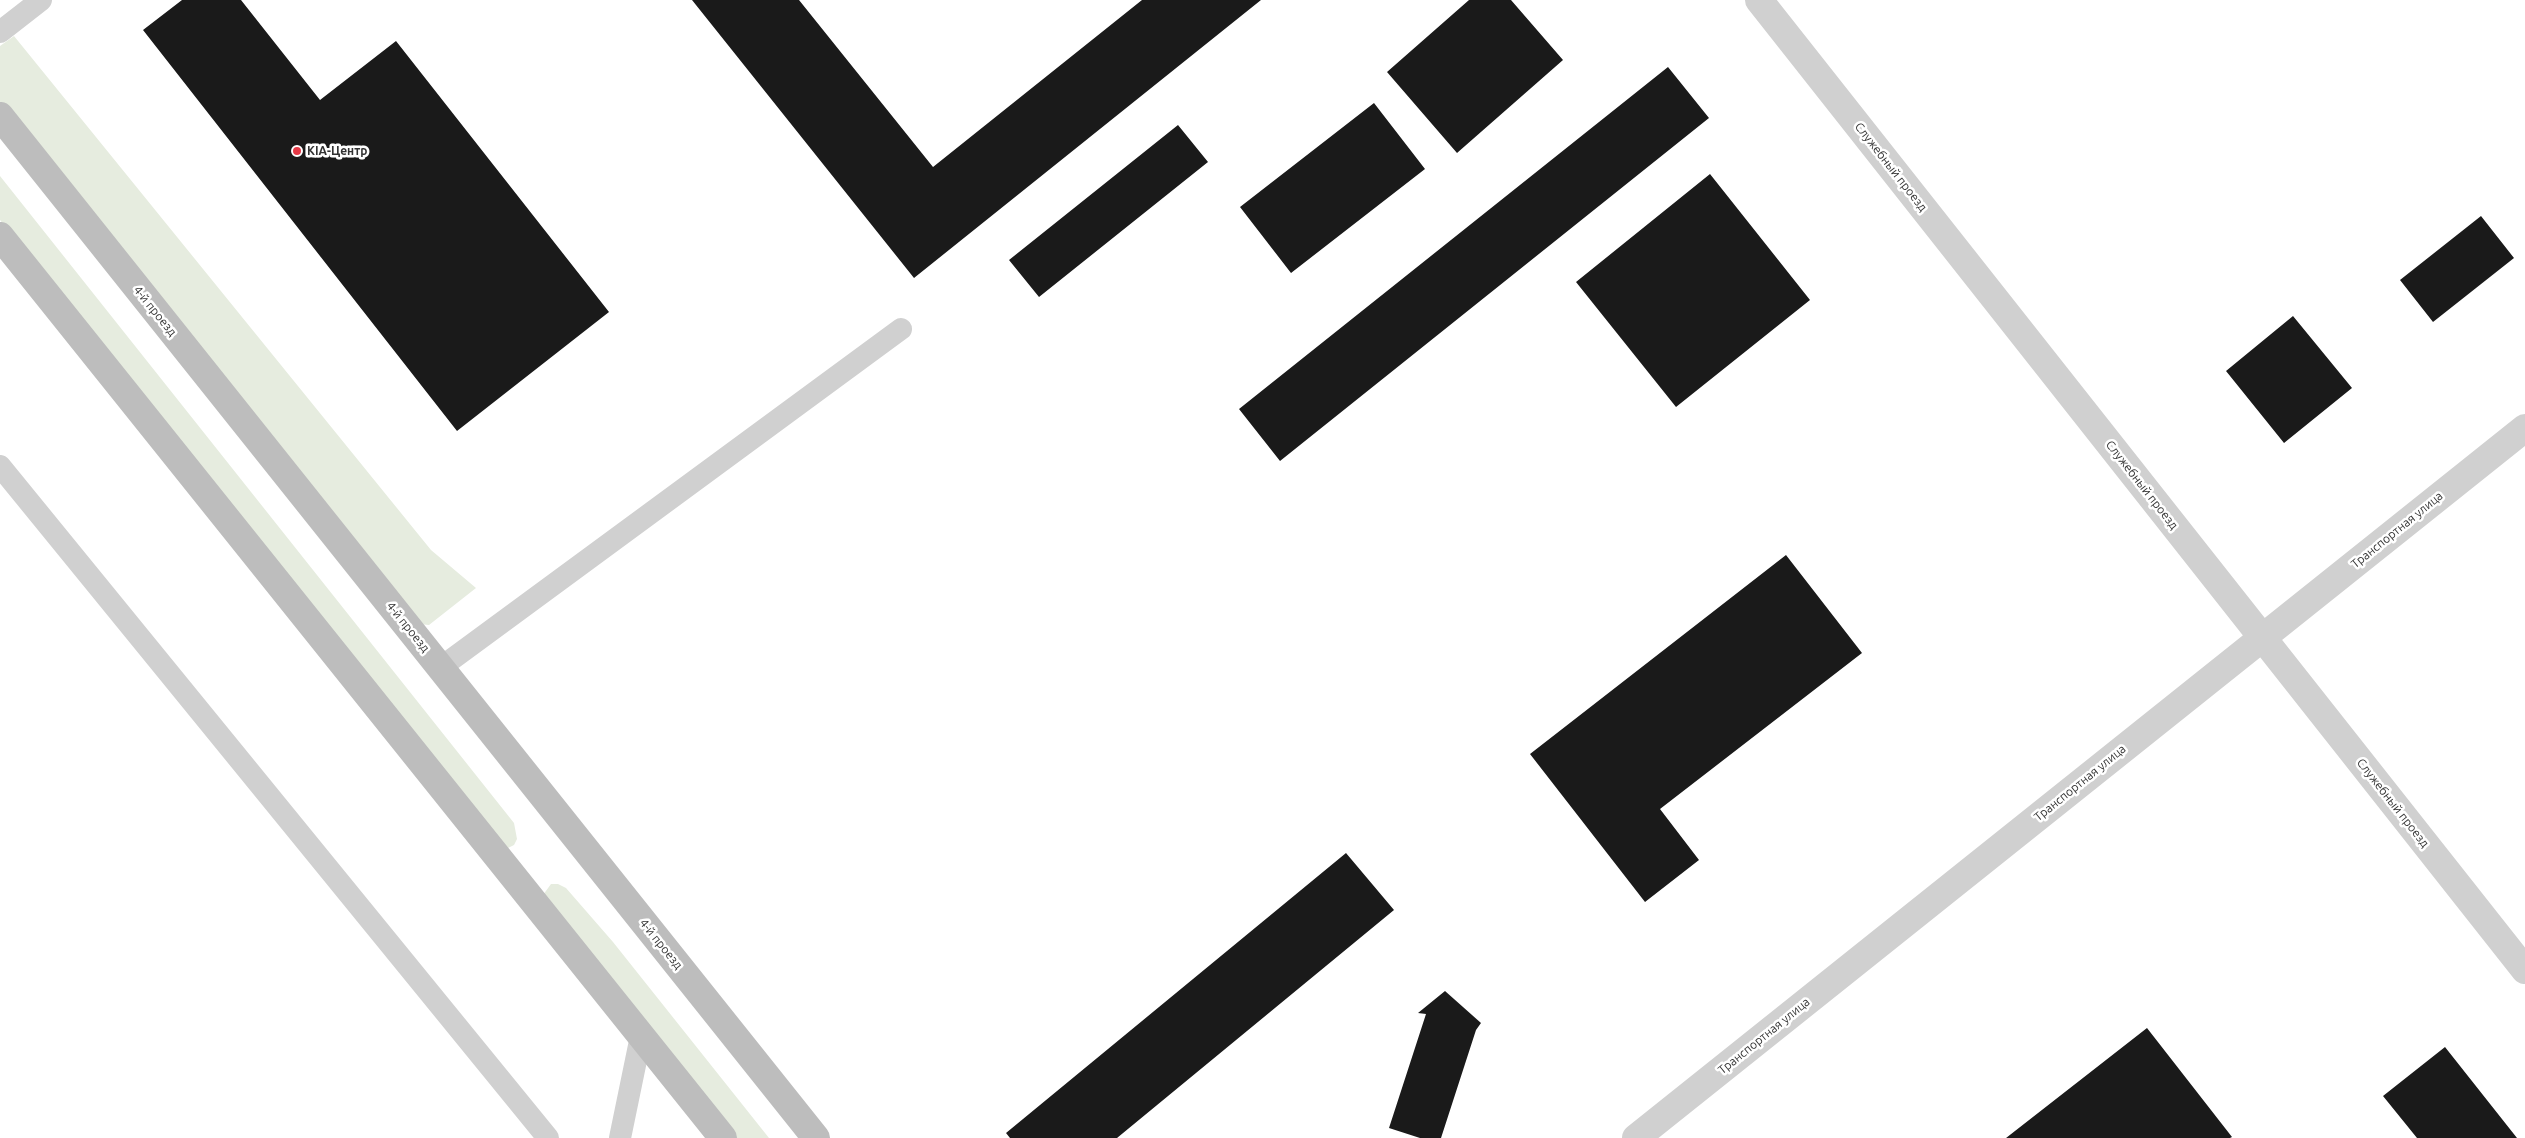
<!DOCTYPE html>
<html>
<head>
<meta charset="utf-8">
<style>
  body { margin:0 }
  canvas { display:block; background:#fff }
</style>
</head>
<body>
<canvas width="2525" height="1138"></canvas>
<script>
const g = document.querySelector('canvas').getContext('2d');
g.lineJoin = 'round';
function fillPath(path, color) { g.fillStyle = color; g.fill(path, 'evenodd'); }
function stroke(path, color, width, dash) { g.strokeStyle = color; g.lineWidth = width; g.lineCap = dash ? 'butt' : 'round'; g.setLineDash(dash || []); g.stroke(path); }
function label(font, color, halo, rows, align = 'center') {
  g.font = font + ' Ubuntu,sans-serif'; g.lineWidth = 5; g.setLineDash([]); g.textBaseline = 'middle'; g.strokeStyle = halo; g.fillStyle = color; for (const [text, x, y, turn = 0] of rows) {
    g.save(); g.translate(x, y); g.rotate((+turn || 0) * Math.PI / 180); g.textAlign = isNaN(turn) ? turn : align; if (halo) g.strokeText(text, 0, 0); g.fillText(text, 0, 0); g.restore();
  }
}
const green = new Path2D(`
  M 14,36 L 431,550 L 476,588 L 429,625 L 419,624 L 0,107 L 0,46 Z
  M 0,176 L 514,823 L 517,839 L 514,845 L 508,848 L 493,840 L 0,220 Z
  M 551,884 L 558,884 L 566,888 L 613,942 L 769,1138 L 731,1138 L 543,895 Z`);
const building = new Path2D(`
  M 182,0 L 241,0 L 320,100 L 396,41 L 609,312 L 457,431 L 143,30 Z
  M 692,0 L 799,0 L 933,167 L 1142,0 L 1261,0 L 914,278 Z
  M 1469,0 L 1511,0 L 1563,60 L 1457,153 L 1387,72 Z
  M 1668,67 L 1709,118 L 1280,461 L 1239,409 Z
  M 1374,103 L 1425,169 L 1291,273 L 1240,207 Z
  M 1178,125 L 1208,162 L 1039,297 L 1009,260 Z
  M 1710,174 L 1810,300 L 1676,407 L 1576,282 Z
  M 2481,216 L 2514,258 L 2433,322 L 2400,280 Z
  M 2293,316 L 2352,388 L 2284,443 L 2226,371 Z
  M 1786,555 L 1862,653 L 1660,809 L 1699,860 L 1645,902 L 1530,754 Z
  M 1346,853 L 1394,910 L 1117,1138 L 1010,1138 L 1006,1133 Z
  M 1445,991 L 1481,1023 L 1476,1030 L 1441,1138 L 1420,1138 L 1389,1128 L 1426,1014 L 1418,1013 Z
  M 2147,1028 L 2232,1137 L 2230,1138 L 2006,1138 Z
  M 2445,1047 L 2517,1138 L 2417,1138 L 2383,1096 Z`);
const service = new Path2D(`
  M 0,32 L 41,0
  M 0,466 L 548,1138
  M 440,668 L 901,329
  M 620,1138 L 641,1036`);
const tertiary = new Path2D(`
  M 1759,0 L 2525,970
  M 1636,1138 L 2525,428`);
const secondary = new Path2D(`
  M 0,116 L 816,1138
  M 0,236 L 723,1138`);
const markers = [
  [297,151,5,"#e63946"]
];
const poiNames = [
  ["KIA-Центр",307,151]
];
const streetNames = [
  ["Служебный проезд",1891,167,52],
  ["4-й проезд",155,311,51],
  ["Служебный проезд",2142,485,52],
  ["Транспортная улица",2397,530,-39],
  ["4-й проезд",408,627,51],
  ["Транспортная улица",2080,783,-39],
  ["Служебный проезд",2393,803,52],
  ["4-й проезд",661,944,51],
  ["Транспортная улица",1764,1036,-39]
];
fillPath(green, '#e6ecdf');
fillPath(building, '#1a1a1a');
stroke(service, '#d0d0d0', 22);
stroke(tertiary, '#d0d0d0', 28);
stroke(secondary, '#bdbdbd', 28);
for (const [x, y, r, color] of markers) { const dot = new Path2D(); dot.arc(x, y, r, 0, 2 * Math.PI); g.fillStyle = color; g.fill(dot); stroke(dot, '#fff', 2); }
label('bold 12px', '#333', '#fff', poiNames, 'left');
label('12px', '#333', '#fff', streetNames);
</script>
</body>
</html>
